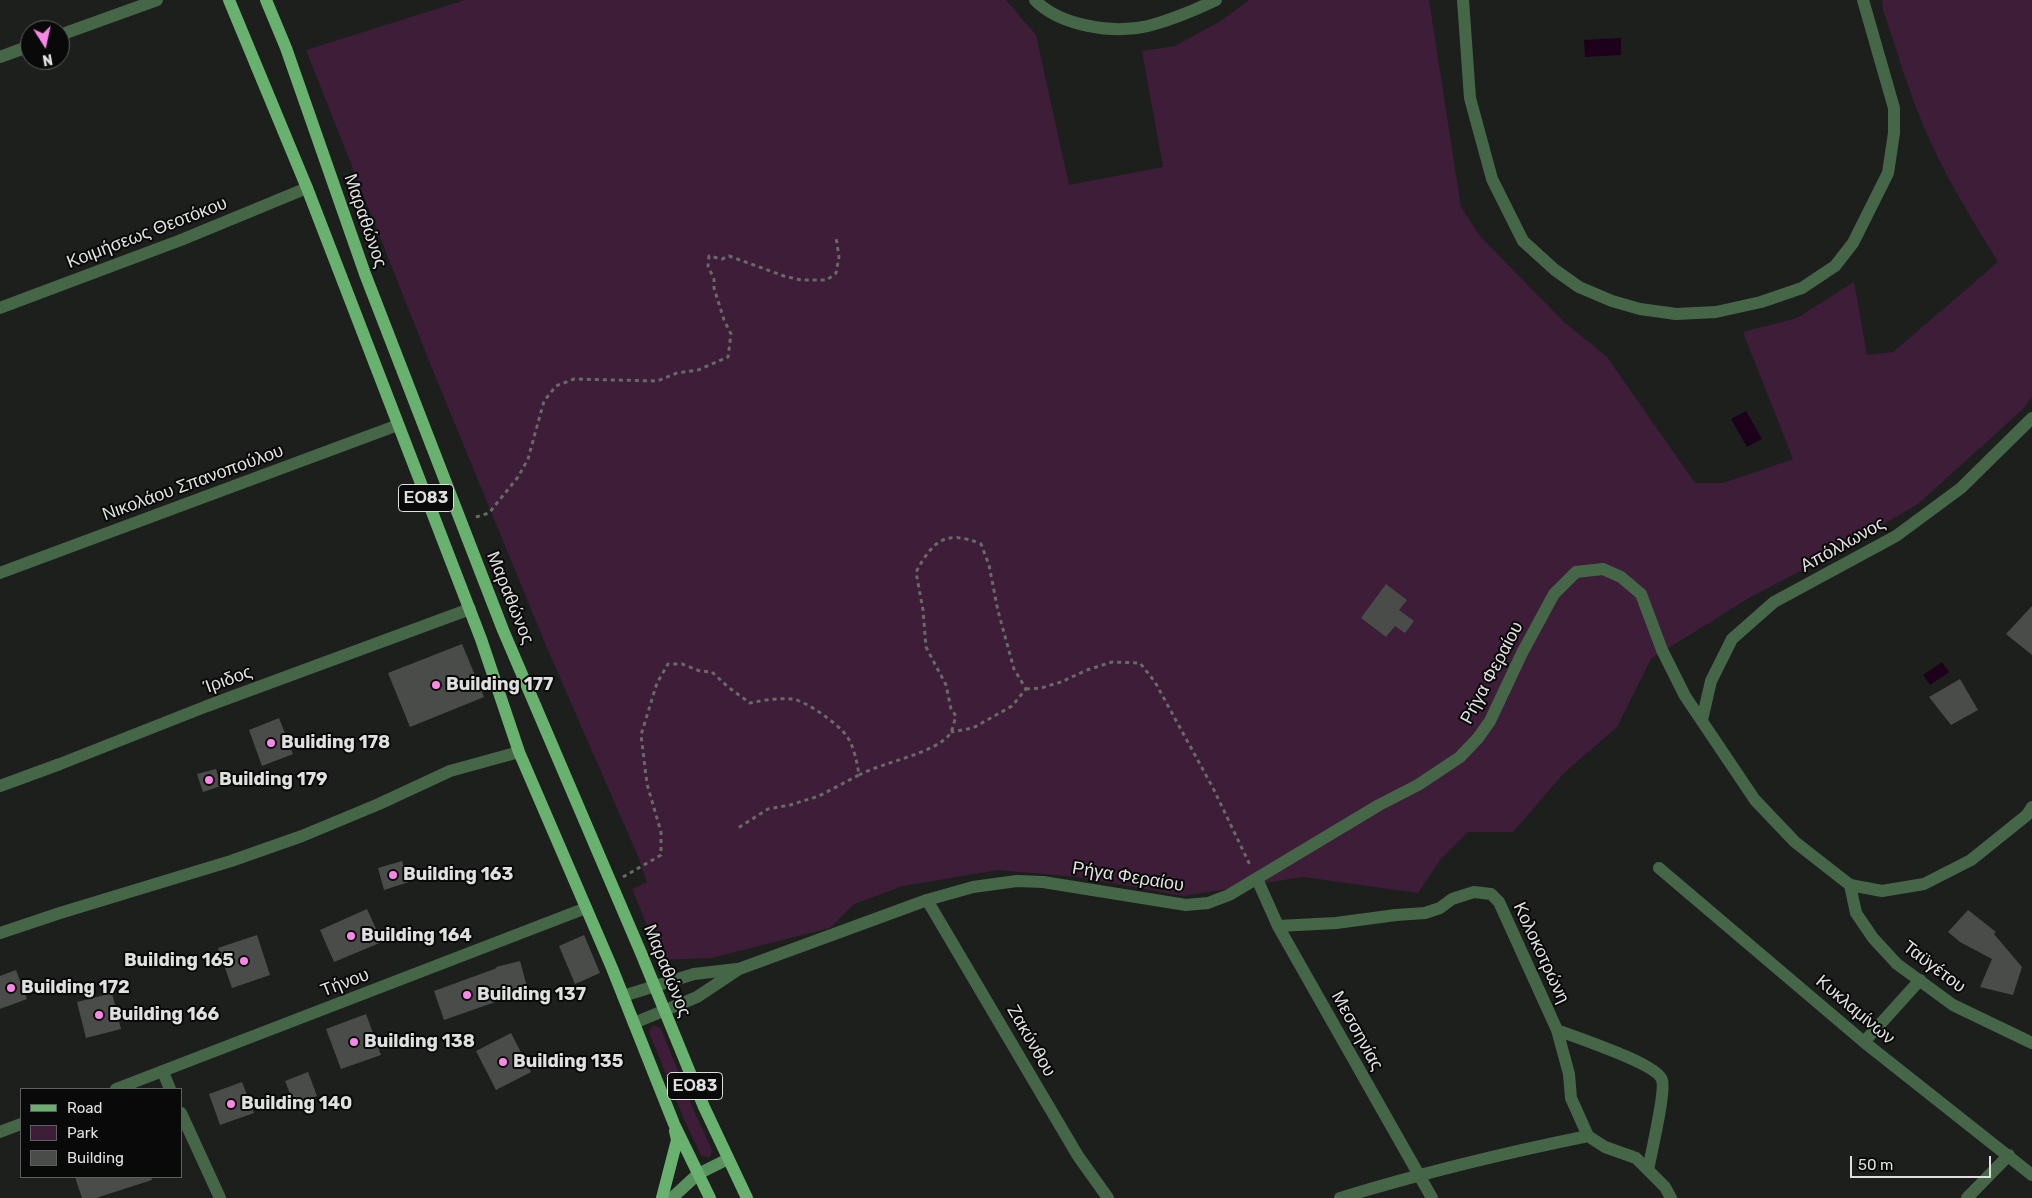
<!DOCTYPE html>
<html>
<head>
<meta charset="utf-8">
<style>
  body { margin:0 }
  #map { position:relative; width:2032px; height:1198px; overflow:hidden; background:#1d1f1d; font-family:Rubik,sans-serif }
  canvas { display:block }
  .legend { position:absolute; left:20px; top:1088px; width:162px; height:90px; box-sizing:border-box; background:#080908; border:1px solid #5e5f5e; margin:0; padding:6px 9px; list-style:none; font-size:15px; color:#dfe0df }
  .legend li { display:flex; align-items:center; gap:10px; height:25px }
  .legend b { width:25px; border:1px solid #5e5f5e }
  .north { position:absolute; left:20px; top:20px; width:50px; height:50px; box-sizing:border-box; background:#080908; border:1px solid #5e5f5e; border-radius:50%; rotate:170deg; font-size:14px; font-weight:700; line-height:20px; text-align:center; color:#dfe0df }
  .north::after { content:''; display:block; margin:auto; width:18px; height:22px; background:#fa87e7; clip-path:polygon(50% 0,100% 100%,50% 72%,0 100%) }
  .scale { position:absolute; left:1850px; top:1156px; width:141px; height:22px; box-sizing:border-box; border:2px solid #dfe0df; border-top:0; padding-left:6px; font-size:15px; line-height:18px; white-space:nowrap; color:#dfe0df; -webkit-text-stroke:4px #080908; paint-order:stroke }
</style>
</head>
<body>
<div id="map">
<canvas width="2032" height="1198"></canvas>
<ul class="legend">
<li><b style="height:6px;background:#68b16f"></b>Road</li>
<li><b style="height:14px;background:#3d1d37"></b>Park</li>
<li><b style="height:14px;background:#4a4c4a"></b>Building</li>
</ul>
<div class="north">N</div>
<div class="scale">50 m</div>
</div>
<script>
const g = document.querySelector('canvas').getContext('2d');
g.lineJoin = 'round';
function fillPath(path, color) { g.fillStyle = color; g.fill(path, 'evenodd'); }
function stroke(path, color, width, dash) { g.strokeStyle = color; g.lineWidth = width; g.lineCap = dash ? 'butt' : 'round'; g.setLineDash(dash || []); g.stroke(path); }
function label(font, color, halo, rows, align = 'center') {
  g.font = font + ' Rubik,sans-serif'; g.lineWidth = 4; g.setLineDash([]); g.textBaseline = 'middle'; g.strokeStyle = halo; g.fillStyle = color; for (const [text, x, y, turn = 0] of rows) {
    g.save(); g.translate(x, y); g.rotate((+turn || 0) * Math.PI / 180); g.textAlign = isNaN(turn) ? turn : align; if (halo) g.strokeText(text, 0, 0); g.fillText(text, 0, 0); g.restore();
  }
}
const green = new Path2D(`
  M 465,0 L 1006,0 L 1036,35 L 1069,185 L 1163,167 L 1142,51 L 1175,46 L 1219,22 L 1249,0 L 1429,0 L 1461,207 L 1479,235 L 1564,322 L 1607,357 L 1695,483 L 1723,483 L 1793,459 L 1743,332 L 1797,318 L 1854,282 L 1867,355 L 1893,352 L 1998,262 C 1974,223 1950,184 1931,143 C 1911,100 1898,54 1883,10 L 1882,0 L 2032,0 L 2032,397 L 2022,410 L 1918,504 L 1836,552 L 1749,598 L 1651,659 L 1617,727 L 1564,773 L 1513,832 L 1468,832 L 1440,860 L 1418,893 L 1303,877 L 1183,896 L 1078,877 L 998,870 L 903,886 L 854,904 L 830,928 L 711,958 L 661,960 L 632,889 L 647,882 L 637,854 L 547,648 L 429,361 L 306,50 Z
  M 654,1025 L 661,1029 L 695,1113 L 712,1150 L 711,1155 L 708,1158 L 701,1155 L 683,1117 L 649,1032 L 651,1027 Z`);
const water = new Path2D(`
  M 1621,38 L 1621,55 L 1585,57 L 1584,40 Z
  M 1746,411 L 1762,439 L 1747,447 L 1731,419 Z
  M 1942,662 L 1949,672 L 1930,685 L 1923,675 Z`);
const building = new Path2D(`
  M 1386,584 L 1407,600 L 1399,610 L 1414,621 L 1405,633 L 1395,626 L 1386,637 L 1361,618 Z
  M 2032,606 L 2032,655 L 2006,634 Z
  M 462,644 L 484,697 L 410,727 L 388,673 Z
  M 1960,679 L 1978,710 L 1951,725 L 1929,697 Z
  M 279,718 L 293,754 L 262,766 L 249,730 Z
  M 216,769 L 221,786 L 203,792 L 197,774 Z
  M 402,861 L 409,882 L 384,890 L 378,868 Z
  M 367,909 L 382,942 L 334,962 L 320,930 Z
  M 1968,910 L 1996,932 L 1994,934 L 2022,967 L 2013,995 L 1980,987 L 1992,959 L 1960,942 L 1948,932 Z
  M 257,935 L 270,975 L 232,988 L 218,948 Z
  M 584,935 L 600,973 L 575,984 L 559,946 Z
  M 520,961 L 528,990 L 500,997 L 501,1000 L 444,1020 L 434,991 L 497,968 L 496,967 Z
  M 16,970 L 27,999 L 0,1009 L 0,976 Z
  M 112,993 L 121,1029 L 86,1038 L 77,1002 Z
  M 366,1014 L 381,1055 L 341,1069 L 326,1029 Z
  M 511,1033 L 531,1072 L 496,1090 L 476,1051 Z
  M 308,1072 L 317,1096 L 294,1104 L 285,1081 Z
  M 242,1082 L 254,1113 L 220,1125 L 209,1094 Z
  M 75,1177 L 151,1177 L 152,1180 L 96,1198 L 82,1198 Z`);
const path = new Path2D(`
  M 476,517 L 489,513 L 518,477 L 528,459 L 544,401 L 556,386 L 574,379 L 657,381 L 677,373 L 698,370 L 728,357 L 731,334 L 724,320 L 714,288 L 714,279 L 708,266 L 709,256 L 722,259 L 729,256 L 784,276 L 801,280 L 827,280 L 836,273 L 839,257 L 836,237
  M 1026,689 L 1041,688 L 1061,682 L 1087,670 L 1112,662 L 1140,663 L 1155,682 L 1213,788 L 1250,865
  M 859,775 C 883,762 934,754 950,734 C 953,729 954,722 956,716 L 951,709 L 946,685 L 926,647 L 923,610 L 916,572 C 933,541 945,529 981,544 L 989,565 L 998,611 L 1014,669 L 1026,689 L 1012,706 L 973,728 L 951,732
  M 623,877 L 661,855 L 661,832 L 647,784 L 641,735 L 657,683 L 668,664 L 682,664 L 700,671 L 712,672 L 728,687 L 750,703 C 763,700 778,698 792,699 C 805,700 838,724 846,735 C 854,746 857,762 859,775 L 819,796 L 790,805 L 768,809 L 738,828`);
const minor = new Path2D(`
  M 1035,0 C 1060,26 1113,34 1148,26 C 1171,20 1195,10 1216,0
  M 1463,0 L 1470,98 L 1492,179 L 1523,241 L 1555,270 L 1579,287 L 1612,301 L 1640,309 L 1676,314 L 1716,312 L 1761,302 L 1802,288 L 1835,266 L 1853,243 L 1888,173 L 1894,133 L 1894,108 L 1863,0
  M 60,35 L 157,0
  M 0,57 L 30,46
  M 0,308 L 181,240 L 307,188
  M 0,573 L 398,425
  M 1702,720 L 1711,681 L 1732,639 L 1774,602 L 1896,536 L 1961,488 L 2032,418
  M 0,786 L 60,764 L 207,706 L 470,609
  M 1659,868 L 1864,1042 L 2032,1175
  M 1257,879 L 1278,926 L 1432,1198
  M 1850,885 L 1856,913 L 1873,938 L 1897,964 L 1953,1005 L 2032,1043
  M 927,900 L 1078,1156 L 1108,1198
  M 1278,926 L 1336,923 L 1396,915 L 1425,913 L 1440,908 L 1452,899 L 1474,892 L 1491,894 L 1499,902 L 1557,1030 L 1569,1074 L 1571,1098 L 1588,1136 L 1605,1147 L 1636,1158 L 1665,1187 L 1671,1198
  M 0,933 L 60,913 L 231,861 L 302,836 L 379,804 L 450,771 L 519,752
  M 1557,1030 C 1575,1037 1658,1064 1662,1080 C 1666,1091 1651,1154 1648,1170
  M 1864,1042 L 1920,980
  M 163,1072 L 170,1089
  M 116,1089 L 586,908
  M 181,1113 L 220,1198
  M 0,1132 L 21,1124
  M 1340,1198 C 1422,1173 1504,1153 1588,1136
  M 1967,1198 L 2009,1155`);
const tertiary = new Path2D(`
  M 623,996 L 694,974 L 737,969
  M 634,1023 L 697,997 L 739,969 L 927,900 L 973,887 L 1017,881 L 1043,882 L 1186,905 L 1208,903 L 1229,895 L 1379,805 L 1418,785 L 1460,757 L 1478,738 L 1490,721 L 1522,653 L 1554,594 L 1576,572 L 1603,569 L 1621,577 L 1641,594 L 1662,650 L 1685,696 L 1755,800 L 1795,842 L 1850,885 L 1882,891 L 1924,884 L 1971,860 L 2027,815 L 2032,807`);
const secondary = new Path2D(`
  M 672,1198 L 698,1174 L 728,1159`);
const primary = new Path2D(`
  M 229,0 L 307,188 L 481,639 L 519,752 L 612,968 L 674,1124 L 710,1198
  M 266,0 L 286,48 L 365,274 L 503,630 L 641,953 L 704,1107 L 747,1198
  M 662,1198 L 677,1140 L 675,1131`);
const markers = [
  [436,685,5,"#fa87e7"],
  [271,743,5,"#fa87e7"],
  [209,780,5,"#fa87e7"],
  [393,875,5,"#fa87e7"],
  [351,936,5,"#fa87e7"],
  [244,961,5,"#fa87e7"],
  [11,988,5,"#fa87e7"],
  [467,995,5,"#fa87e7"],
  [99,1015,5,"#fa87e7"],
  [354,1042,5,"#fa87e7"],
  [503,1062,5,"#fa87e7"],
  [231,1104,5,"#fa87e7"]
];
const shields = [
  [426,498,55],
  [695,1086,55]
];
const shieldNames = [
  ["ΕΟ83",426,498],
  ["ΕΟ83",695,1086]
];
const streetNames = [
  ["Μαραθώνος",365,221,71],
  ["Κοιμήσεως Θεοτόκου",147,233,-21],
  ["Νικολάου Σπανοπούλου",193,483,-20],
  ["Απόλλωνος",1843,545,-29],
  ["Μαραθώνος",510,598,68],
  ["Ρήγα Φεραίου",1492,673,-62],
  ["Ίριδος",228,680,-20],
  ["Ρήγα Φεραίου",1128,877,9],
  ["Κολοκοτρώνη",1541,953,65],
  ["Ταϋγέτου",1934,967,37],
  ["Μαραθώνος",667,971,68],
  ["Τήνου",345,983,-21],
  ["Κυκλαμίνων",1855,1010,40],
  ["Μεσσηνίας",1357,1031,61],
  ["Ζακύνθου",1031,1041,60]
];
const poiNames = [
  ["Building 177",446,685],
  ["Buliding 178",281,743],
  ["Building 179",219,780],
  ["Building 163",403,875],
  ["Building 164",361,936],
  ["Building 165",234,961,"right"],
  ["Building 172",21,988],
  ["Building 137",477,995],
  ["Building 166",109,1015],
  ["Building 138",364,1042],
  ["Building 135",513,1062],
  ["Building 140",241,1104]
];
fillPath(green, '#3d1d37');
fillPath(water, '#1d0019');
fillPath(building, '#4a4c4a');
stroke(path, '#686a68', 3, [4, 4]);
stroke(minor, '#456748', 12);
stroke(tertiary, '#456748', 12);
stroke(secondary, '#59915e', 12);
stroke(primary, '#68b16f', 12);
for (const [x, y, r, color] of markers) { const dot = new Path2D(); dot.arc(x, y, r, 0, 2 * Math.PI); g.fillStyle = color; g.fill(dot); stroke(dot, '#080908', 2); }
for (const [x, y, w] of shields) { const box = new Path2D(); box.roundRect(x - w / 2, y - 13.5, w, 27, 4); g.fillStyle = '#080908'; g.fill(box); stroke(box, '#dfe0df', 1); }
label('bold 16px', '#dfe0df', null, shieldNames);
label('18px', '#dfe0df', '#080908', streetNames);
label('bold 18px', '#dfe0df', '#080908', poiNames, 'left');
</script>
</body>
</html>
